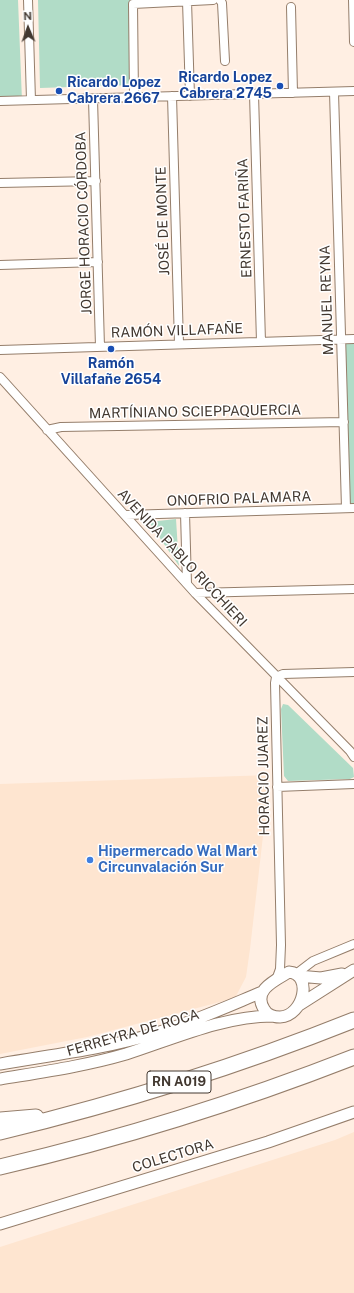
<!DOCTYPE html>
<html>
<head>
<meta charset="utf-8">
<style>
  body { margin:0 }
  #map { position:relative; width:354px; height:1293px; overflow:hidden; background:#ffefe3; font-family:"Public Sans",sans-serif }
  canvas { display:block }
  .north { position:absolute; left:8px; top:8px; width:40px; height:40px; -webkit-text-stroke:3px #fff; paint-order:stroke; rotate:358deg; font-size:11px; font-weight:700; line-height:16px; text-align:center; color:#423830 }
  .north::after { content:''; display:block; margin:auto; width:14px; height:18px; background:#423830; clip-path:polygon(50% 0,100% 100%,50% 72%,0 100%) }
</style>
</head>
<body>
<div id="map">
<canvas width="354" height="1293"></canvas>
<div class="north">N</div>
</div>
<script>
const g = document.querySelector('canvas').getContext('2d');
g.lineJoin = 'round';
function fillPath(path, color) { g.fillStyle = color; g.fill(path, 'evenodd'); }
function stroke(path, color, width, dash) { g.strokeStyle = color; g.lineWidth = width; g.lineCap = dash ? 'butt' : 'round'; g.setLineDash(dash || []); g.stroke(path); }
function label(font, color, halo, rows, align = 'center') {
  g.font = font + ' "Public Sans",sans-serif'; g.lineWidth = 3; g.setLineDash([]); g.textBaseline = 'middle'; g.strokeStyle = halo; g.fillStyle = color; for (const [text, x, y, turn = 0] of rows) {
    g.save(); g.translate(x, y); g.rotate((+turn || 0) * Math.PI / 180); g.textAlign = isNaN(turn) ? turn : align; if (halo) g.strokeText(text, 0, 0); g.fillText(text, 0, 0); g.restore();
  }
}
const built = new Path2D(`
  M 270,775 L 250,949 L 246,977 L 235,998 L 87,1037 L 0,1054 L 0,784 Z
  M 354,1132 L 354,1293 L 0,1293 L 0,1247 L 335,1140 Z`);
const green = new Path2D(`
  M 0,0 L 18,0 L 22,101 L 0,101 Z
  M 38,0 L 131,0 L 134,85 L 40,88 Z
  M 354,339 L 354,508 L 346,508 L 341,340 Z
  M 176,519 L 179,566 L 149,522 Z
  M 283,704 L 288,705 L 353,768 L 354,777 L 350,779 L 288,781 L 284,776 L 281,709 Z`);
const minor = new Path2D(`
  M 28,0 L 31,100
  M 220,0 L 222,3 L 225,61
  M 353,0 L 354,42
  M 187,1 L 190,96
  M 291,7 L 293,93
  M 334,92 L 346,508
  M 254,94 L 261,342
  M 172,96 L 179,344
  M 134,97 L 133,4 L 213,0
  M 93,99 L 100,347
  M 0,101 L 354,91
  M 0,183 L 96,181
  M 0,265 L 98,262
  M 0,350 L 354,339
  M 0,377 L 195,593 L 350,751 L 354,757
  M 47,430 L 61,427 L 344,422
  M 185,513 L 187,584
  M 126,515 L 354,508
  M 195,593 L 354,589
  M 276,677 L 283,674 L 354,672
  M 277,787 L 354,784
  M 296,974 L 313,961 L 354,944
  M 276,980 L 280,969 L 281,945 L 275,683 L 276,677`);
const tertiary = new Path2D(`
  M 289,972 C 313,974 304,1016 280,1017 C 273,1017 267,1015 264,1009 C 252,990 276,980 289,972 Z
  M 298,976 L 321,978 L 342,974
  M 299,1005 L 354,970
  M 0,1064 C 51,1055 104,1049 153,1034 C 191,1023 226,1007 262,992
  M 0,1079 C 42,1072 85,1066 126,1054 C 173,1039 223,1016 273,1016
  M 0,1224 L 268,1142 L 354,1112`);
const motorway = new Path2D(`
  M 0,1120 L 36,1117
  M 0,1132 C 120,1103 239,1066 354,1020
  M 0,1167 C 120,1139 239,1102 354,1057`);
const markers = [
  [280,86,4,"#1a4fb4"],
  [59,91,4,"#1a4fb4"],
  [111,349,4,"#1a4fb4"],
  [90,860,4,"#3f7fe0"]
];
const shields = [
  [179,1082,64]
];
const shieldNames = [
  ["RN A019",179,1082]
];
const transitNames = [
  ["Ricardo Lopez",272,78],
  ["Cabrera 2745",272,94],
  ["Ricardo Lopez",67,83,"left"],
  ["Cabrera 2667",67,99,"left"],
  ["Ramón",111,364,"center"],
  ["Villafañe 2654",111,380,"center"]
];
const streetNames = [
  ["ERNESTO FARIÑA",245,218,-92],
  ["JOSÉ DE MONTE",163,221,-92],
  ["JORGE HORACIO CÓRDOBA",84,223,-92],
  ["MANUEL REYNA",327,300,-92],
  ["RAMÓN VILLAFAÑE",177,331,-2],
  ["MARTÍNIANO SCIEPPAQUERCIA",195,412,-1],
  ["ONOFRIO PALAMARA",239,499,-2],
  ["AVENIDA PABLO RICCHIERI",182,558,47],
  ["HORACIO JUAREZ",264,776,-91],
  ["FERREYRA DE ROCA",133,1033,-16],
  ["COLECTORA",173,1156,-17]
];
const shopNames = [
  ["Hipermercado Wal Mart",98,852],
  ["Circunvalación Sur",98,868]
];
fillPath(built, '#fee5d0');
fillPath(green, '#b1dcc7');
stroke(minor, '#957e6b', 10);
stroke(tertiary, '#957e6b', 13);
stroke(motorway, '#957e6b', 17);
stroke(minor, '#fff', 8);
stroke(tertiary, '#fff', 11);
stroke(motorway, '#fff', 15);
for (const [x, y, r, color] of markers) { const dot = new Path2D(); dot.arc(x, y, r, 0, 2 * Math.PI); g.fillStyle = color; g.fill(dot); stroke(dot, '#fff', 1.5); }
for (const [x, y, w] of shields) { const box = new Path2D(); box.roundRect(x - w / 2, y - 11, w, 22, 3); g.fillStyle = '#fff'; g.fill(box); stroke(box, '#423830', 1); }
label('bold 13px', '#423830', null, shieldNames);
label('bold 14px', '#164399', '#fff', transitNames, 'right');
label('14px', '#423830', '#fff', streetNames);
label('bold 14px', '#366cbe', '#fff', shopNames, 'left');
</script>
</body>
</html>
